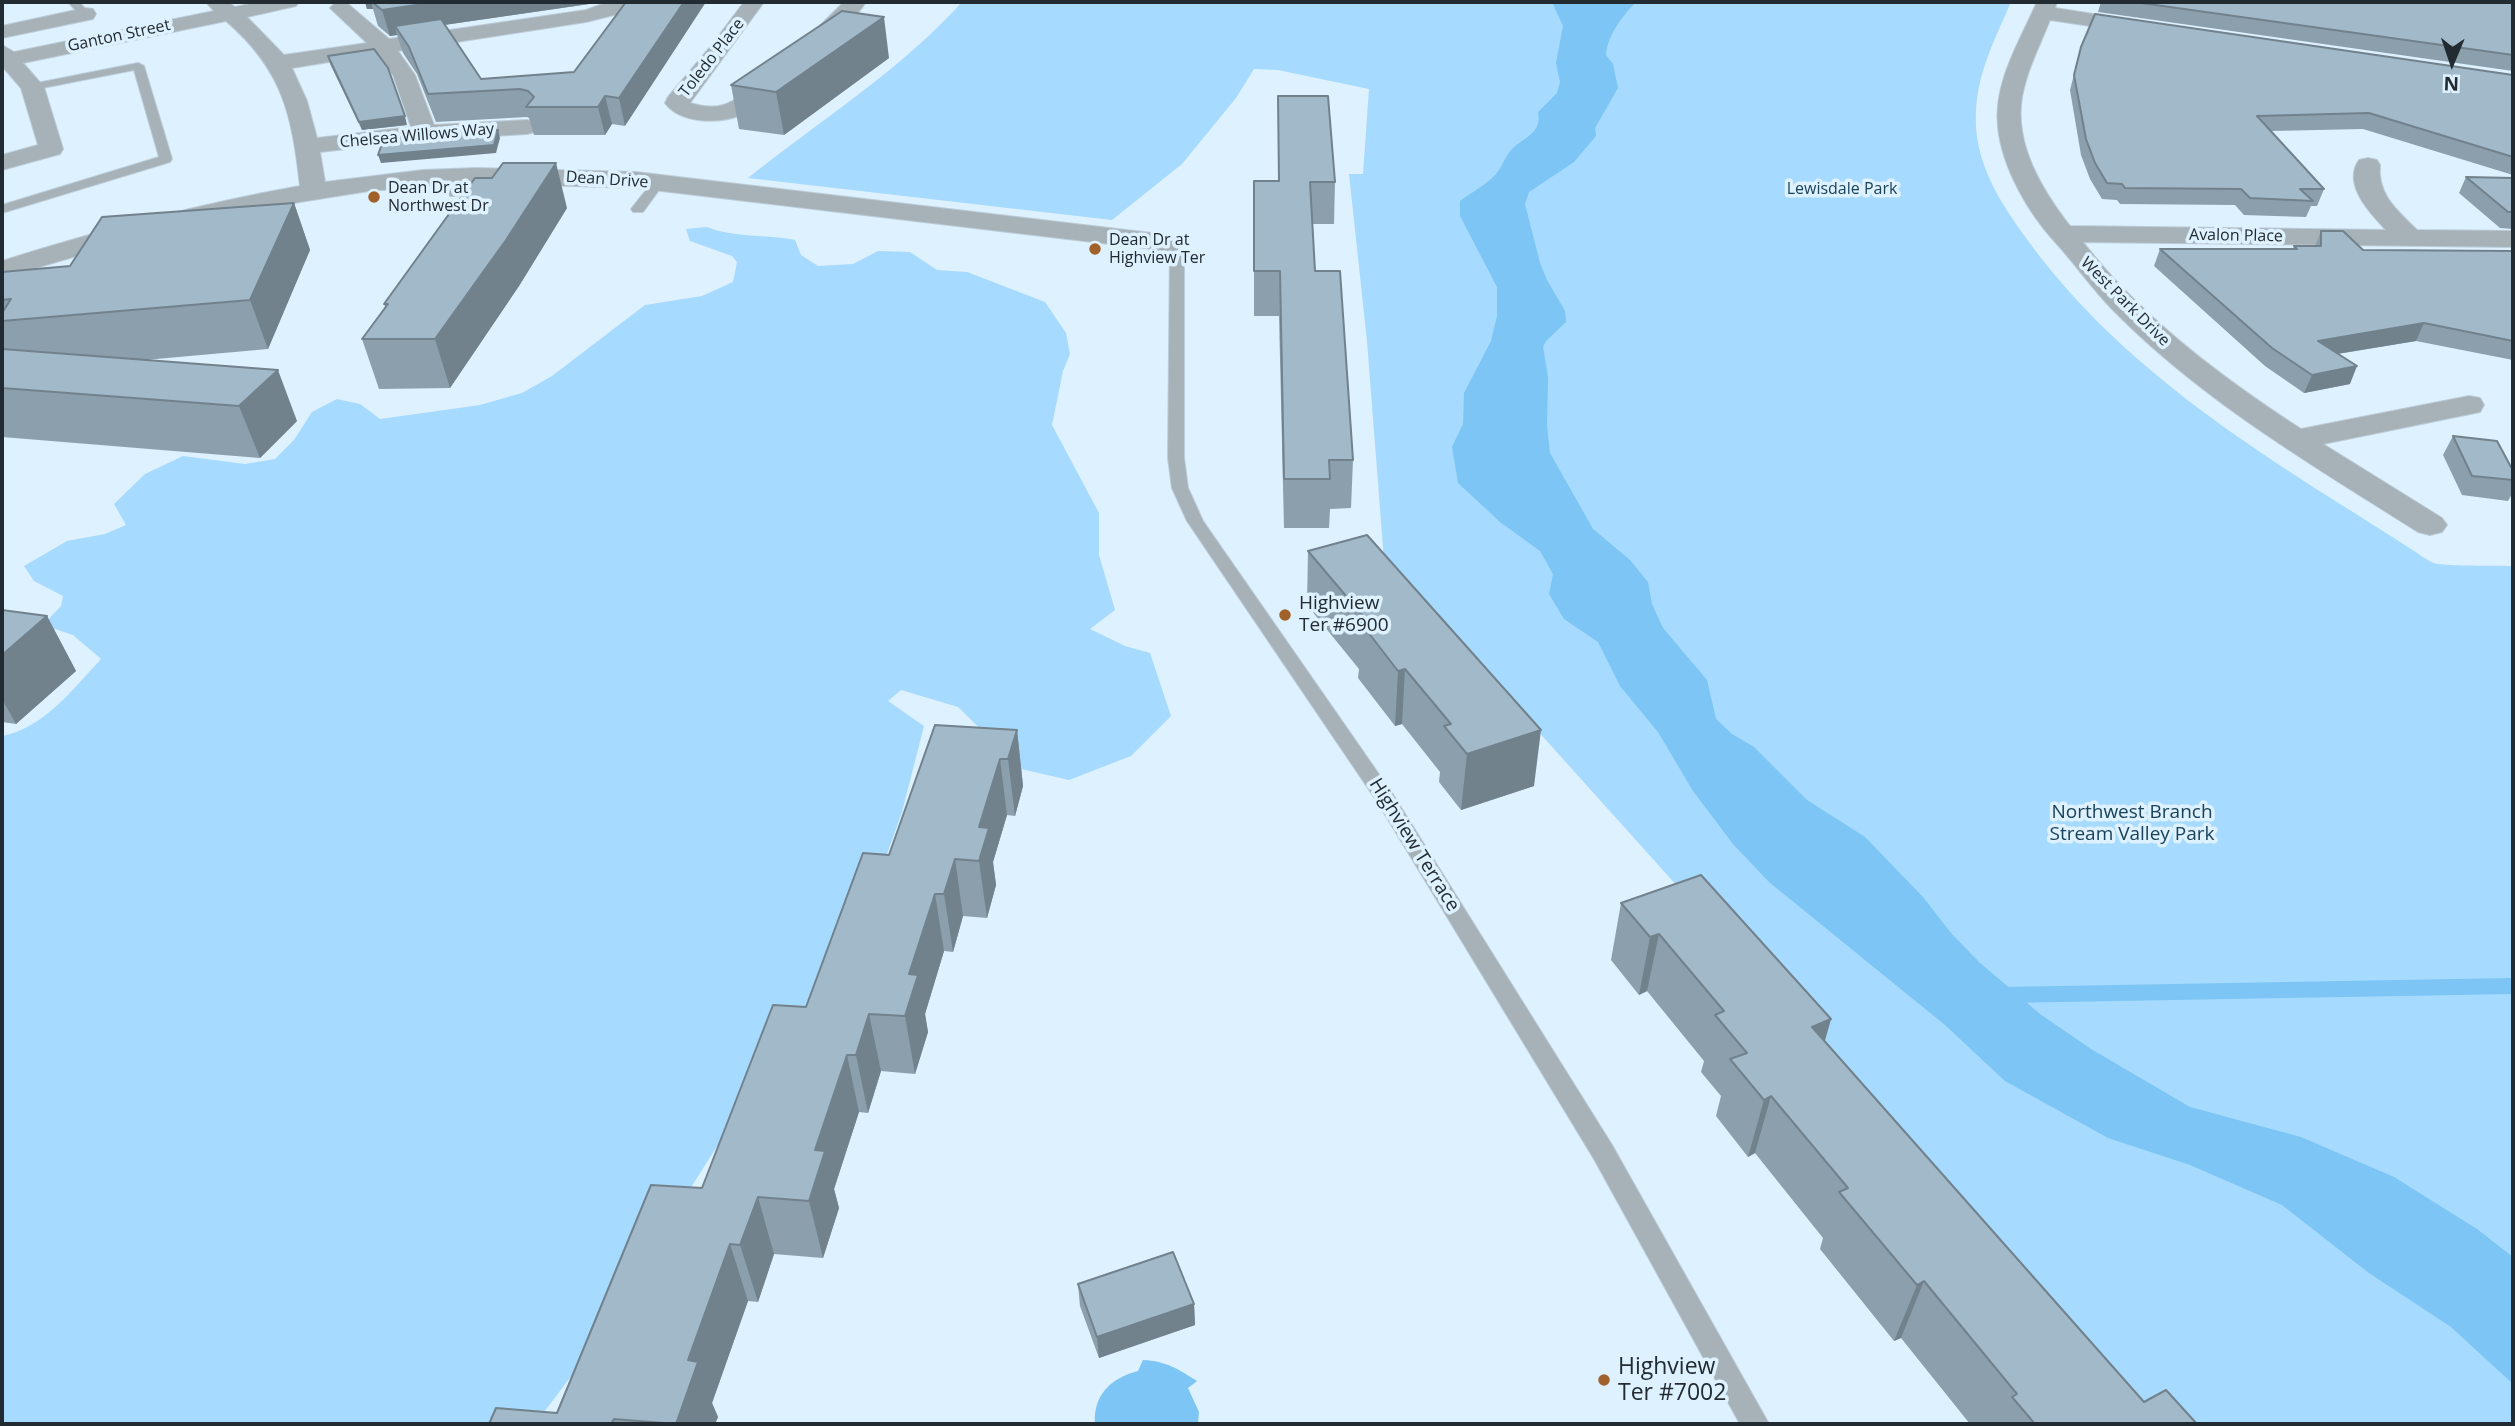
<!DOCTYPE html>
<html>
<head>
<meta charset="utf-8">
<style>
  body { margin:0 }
  #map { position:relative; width:2515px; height:1426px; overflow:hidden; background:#def1fe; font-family:"Open Sans",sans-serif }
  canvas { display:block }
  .frame { position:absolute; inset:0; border:4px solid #222b31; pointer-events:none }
  .north { position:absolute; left:2417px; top:28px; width:70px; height:70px; -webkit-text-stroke:5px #def1fe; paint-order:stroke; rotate:182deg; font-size:19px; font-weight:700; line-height:28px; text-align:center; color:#222b31 }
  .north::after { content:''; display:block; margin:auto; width:24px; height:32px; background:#222b31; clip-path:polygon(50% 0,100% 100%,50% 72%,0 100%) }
</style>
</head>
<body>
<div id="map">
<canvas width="2515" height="1426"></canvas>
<div class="frame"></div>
<div class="north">N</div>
</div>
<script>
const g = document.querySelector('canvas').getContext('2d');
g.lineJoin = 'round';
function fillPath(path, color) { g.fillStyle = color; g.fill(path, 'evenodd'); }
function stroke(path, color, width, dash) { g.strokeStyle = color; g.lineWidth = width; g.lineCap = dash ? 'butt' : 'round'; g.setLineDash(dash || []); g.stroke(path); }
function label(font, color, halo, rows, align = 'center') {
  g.font = font + ' "Open Sans",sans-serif'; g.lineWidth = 7; g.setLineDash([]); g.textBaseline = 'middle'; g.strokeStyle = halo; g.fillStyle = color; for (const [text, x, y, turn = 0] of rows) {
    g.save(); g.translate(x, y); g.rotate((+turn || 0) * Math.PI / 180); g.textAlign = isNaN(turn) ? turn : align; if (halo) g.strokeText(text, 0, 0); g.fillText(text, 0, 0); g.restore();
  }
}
const green = new Path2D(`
  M 962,2 L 2011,2 C 1990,50 1969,89 1978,143 C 1985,180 2007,212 2029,242 C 2113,357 2233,437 2353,512 C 2372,524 2392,537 2411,549 C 2418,553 2426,560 2434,563 C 2450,567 2494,565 2513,566 L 2513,1424 L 2161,1424 L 1384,560 L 1367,341 L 1349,174 L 1363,174 L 1369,89 L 1278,70 L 1254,69 L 1236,98 L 1182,164 L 1112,220 L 748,178 C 819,121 900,71 962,2 Z
  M 707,227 C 734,238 765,234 795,240 L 801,255 L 818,266 L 853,264 L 878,251 L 910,252 L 937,270 L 967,272 L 1045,302 L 1066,333 L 1070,354 L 1063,371 L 1052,425 L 1099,513 L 1099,555 L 1115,610 L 1090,629 L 1125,646 L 1150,653 L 1171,716 L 1131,756 L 1069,780 L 1021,769 L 958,707 L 901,690 L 888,701 L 924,726 L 902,812 L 871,899 L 791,1035 L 726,1132 L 575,1371 L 535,1424 L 2,1424 L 2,736 C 44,728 73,689 101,659 L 73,635 L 43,625 L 61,606 L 63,596 L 34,581 L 24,566 L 67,541 L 105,534 L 126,525 L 114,504 L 145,474 L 183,456 L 245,464 L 275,459 L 294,440 L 312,412 L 337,399 L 360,404 L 380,419 L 480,405 L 522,393 L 552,376 L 645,305 L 702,296 L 733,282 L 737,262 L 732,256 L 690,241 L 686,229 Z`);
const water = new Path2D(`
  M 1552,2 L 1636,2 C 1623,15 1607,36 1606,55 L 1613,64 L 1618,88 L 1595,128 L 1596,136 L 1574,162 L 1529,192 L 1525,204 L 1540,263 L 1547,280 L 1565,311 L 1566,322 L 1546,341 L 1543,347 L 1548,377 L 1547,426 L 1550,453 L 1593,529 L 1630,560 L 1648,582 L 1652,604 L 1663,628 L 1707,680 L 1716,719 L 1732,734 L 1754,747 L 1807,800 L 1865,837 L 1923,897 L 1951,933 L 1979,962 L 2040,1014 L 2091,1049 L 2190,1107 L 2301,1137 L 2394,1177 L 2477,1229 L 2513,1257 L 2513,1384 L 2451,1327 L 2369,1273 L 2282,1205 L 2190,1165 L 2108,1138 L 2005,1081 L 1945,1025 L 1769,882 L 1733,844 L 1693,791 L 1658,732 L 1620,686 L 1598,642 L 1564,619 L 1549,594 L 1553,574 L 1540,551 L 1500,522 L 1458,483 L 1452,447 L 1463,424 L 1464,393 L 1491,341 L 1497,316 L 1497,287 L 1460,216 L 1460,201 C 1472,192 1486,185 1496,174 C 1502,167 1505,157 1511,150 C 1525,136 1542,134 1538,112 L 1557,93 L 1560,82 L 1556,63 L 1563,26 Z
  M 1143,1360 C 1166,1361 1178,1369 1197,1381 L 1188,1388 L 1199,1412 L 1198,1424 L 1095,1424 C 1093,1395 1111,1378 1138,1371 Z`);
const stream = new Path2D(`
  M 2003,995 L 2513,986`);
const service = new Path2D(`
  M 68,2 L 79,2 L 90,14 L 81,16 Z
  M 138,63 L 144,66 L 172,159 L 170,162 L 2,213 L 2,205 L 159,157 L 134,70 L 32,90 L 26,87 L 32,84 Z
  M 466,172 L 472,176 L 461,193 L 460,196 L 450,196 L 449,193 L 462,173 Z
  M 658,179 L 664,183 L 662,186 L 643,212 L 633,212 L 631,209 L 654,180 Z
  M 1177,240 L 1184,244 L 1184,458 L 1188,488 L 1203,521 L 1392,793 L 1612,1145 L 1769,1424 L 1740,1424 L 1594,1159 L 1378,803 L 1187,521 L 1172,488 L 1168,458 L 1170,244 Z`);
const minor = new Path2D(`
  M 206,2 L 228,2 L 235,7 L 259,2 L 299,2 L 296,6 L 247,17 L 284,55 L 367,43 L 330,8 L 334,4 L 348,4 L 389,39 L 586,10 L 608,2 L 631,2 L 618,14 L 586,22 L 398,51 L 415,75 L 434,125 L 527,120 L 535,122 L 539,127 L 535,132 L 527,134 L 425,140 L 320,152 L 325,182 L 423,170 L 476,168 L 636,172 L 1177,236 L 1187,238 L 1190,244 L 1187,250 L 1177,252 L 636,188 L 476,183 L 369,191 L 262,208 L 165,230 L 2,278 L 2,261 C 100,230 199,204 300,186 C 292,115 283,70 226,21 L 23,63 L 44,87 L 63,149 L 60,154 L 2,170 L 2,155 L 38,145 L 21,88 L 2,66 L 2,45 L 14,52 L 214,11 ZM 378,54 L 393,75 L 411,127 L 317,138 L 307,101 L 292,68 Z
  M 744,2 L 764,2 L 690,103 C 700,106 713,108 723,105 C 752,97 820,25 844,2 L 866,2 C 849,28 769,103 741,115 C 719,124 680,124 665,103 L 668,97 L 711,46 Z
  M 2037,2 L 2057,2 L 2055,8 L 2144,22 L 2152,23 L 2155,28 L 2152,33 L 2144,34 L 2050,20 C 2040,45 2027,70 2022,97 C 2014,144 2042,190 2070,226 L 2386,230 C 2370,213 2342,184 2359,160 L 2368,158 L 2377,160 L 2380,165 C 2377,195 2398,211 2417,230 L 2513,231 L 2513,247 L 2083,242 C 2142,318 2221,377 2301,429 L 2469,396 L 2480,398 L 2484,405 L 2480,412 L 2323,444 L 2442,518 L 2447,525 L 2442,532 L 2430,535 L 2418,532 C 2314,466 2206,403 2118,315 C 2095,293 2077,266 2056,243 C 2029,214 2002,168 1998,127 C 1993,83 2020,41 2037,2 Z
  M 85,8 L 93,9 L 96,14 L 93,19 L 2,38 L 2,26 Z`);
const wall = new Path2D(`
  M 365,2 L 603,2 L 444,25 L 481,79 L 574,72 L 626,2 L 625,126 L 612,124 L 605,135 L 534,135 L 529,118 L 527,117 L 436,122 L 417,74 L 403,53 L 397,35 L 390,36 L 378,26 L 373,9 L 367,9 Z
  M 2101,2 L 2513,2 L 2513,71 L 2098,12 Z
  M 2081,47 L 2513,75 L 2513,175 L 2363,129 L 2271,131 L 2324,189 L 2317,206 L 2311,206 L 2306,217 L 2244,215 L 2235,205 L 2120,204 L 2117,200 L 2102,199 L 2090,179 L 2081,155 L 2070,90 Z
  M 328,56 L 407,125 L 362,130 L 330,64 Z
  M 889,58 L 784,135 L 739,129 L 731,85 Z
  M 1278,96 L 1335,182 L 1334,224 L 1312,224 L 1315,271 L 1353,460 L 1351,508 L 1330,509 L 1329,528 L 1284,528 L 1279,316 L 1254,316 L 1254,181 L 1278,181 Z
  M 2466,177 L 2513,178 L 2513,229 L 2500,228 L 2459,193 Z
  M 294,203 L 310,250 L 268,349 L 145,360 L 297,421 L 260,458 L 2,437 L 2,272 L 70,266 Z
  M 567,208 L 519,286 L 450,388 L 379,389 L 362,339 L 385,307 L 384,304 Z
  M 2321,231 L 2363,250 L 2513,251 L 2513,360 L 2416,341 L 2338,354 L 2350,384 L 2304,393 L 2265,366 L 2154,266 L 2160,249 L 2293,249 L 2294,246 L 2315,246 Z
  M 2453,436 L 2511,467 L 2513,467 L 2513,494 L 2512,494 L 2508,501 L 2462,495 L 2443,455 Z
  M 1308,551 L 1534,786 L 1461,810 L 1439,782 L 1440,772 L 1402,724 L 1395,726 L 1358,678 L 1359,669 L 1307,605 Z
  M 2,610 L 47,616 L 76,671 L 16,724 L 2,722 Z
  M 1017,730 L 1023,786 L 1015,816 L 1007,815 L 993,862 L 996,885 L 987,918 L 963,916 L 953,952 L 944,951 L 925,1014 L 928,1032 L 915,1074 L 881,1071 L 868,1113 L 859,1112 L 834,1189 L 839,1208 L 823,1258 L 774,1254 L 758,1302 L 748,1301 L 712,1403 L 718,1417 L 715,1424 L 489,1424 L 557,1413 L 702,1188 L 806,1007 Z
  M 1621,903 L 1831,1019 L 1825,1041 L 2144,1402 L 2197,1424 L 1970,1424 L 1901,1338 L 1894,1341 L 1820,1249 L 1823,1238 L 1755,1153 L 1748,1157 L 1716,1116 L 1721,1096 L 1701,1072 L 1704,1061 L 1647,991 L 1639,995 L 1611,960 Z
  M 1078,1284 L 1194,1304 L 1195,1325 L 1099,1358 L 1080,1306 Z`);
const shadedWall = new Path2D(`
  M 365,2 L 371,2 L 373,9 L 367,9 Z
  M 429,2 L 603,2 L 437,26 L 395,26 L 397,35 L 390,36 L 382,10 Z
  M 684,2 L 706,2 L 625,126 L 619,98 Z
  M 884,17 L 889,58 L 784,135 L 776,92 Z
  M 605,96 L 612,124 L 605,135 L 598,107 Z
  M 405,116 L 407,125 L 362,130 L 359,122 Z
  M 498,130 L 500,138 L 496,153 L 381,163 L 378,155 Z
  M 556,163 L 567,208 L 519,286 L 450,388 L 435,339 Z
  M 294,203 L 310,250 L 268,349 L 250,300 Z
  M 2424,323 L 2416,341 L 2311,358 L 2318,341 Z
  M 2357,366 L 2350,384 L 2304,393 L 2312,375 Z
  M 278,370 L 297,421 L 260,458 L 239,406 Z
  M 47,616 L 76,671 L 16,724 L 2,699 L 2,655 Z
  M 1405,669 L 1402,724 L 1395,726 L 1398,671 Z
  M 1017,730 L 1023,786 L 1015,816 L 1008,759 Z
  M 1541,730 L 1534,786 L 1461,810 L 1467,754 Z
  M 1000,759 L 1007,815 L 993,862 L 996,885 L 987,918 L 979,861 L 979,827 Z
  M 955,859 L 963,916 L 953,952 L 944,894 Z
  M 935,894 L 944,951 L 925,1014 L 928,1032 L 915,1074 L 905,1016 L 909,974 Z
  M 1659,934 L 1647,991 L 1639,995 L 1650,937 Z
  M 869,1014 L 881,1071 L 868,1113 L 856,1055 Z
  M 1831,1019 L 1814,1077 L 1812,1027 Z
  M 847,1055 L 859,1112 L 834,1189 L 839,1208 L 823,1258 L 809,1201 L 815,1150 Z
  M 1771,1096 L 1755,1153 L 1748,1157 L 1764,1100 Z
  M 758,1197 L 774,1254 L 758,1302 L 740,1245 Z
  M 730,1244 L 748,1301 L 712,1403 L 718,1417 L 715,1424 L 676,1424 L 688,1360 Z
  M 1924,1281 L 1901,1338 L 1894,1341 L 1917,1285 Z
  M 1194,1304 L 1195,1325 L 1099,1358 L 1097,1337 Z`);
const building = new Path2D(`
  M 372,2 L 429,2 L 430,3 L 382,10 Z
  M 626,2 L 684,2 L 619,98 L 605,96 L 598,107 L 526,107 L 534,97 L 528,91 L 520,89 L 428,94 L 409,47 L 395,26 L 441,19 L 481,79 L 574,72 Z
  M 2134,2 L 2513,2 L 2513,55 Z
  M 842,11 L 884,17 L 776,92 L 731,85 Z
  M 2095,14 L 2513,75 L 2513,157 L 2369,113 L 2257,116 L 2324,189 L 2300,189 L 2313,201 L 2250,198 L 2241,189 L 2125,188 L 2122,184 L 2107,183 L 2095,163 L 2086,139 L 2074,75 L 2081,47 Z
  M 374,49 L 388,68 L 405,116 L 359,122 L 328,56 Z
  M 1278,96 L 1328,96 L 1335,182 L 1310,182 L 1315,271 L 1340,271 L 1353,460 L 1329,460 L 1330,479 L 1284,479 L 1280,271 L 1254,271 L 1254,181 L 1279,181 Z
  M 498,130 L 494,145 L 378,155 L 384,138 Z
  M 503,163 L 556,163 L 506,240 L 435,339 L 362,339 L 388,304 L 384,304 L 475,178 L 492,178 Z
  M 2466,177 L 2513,178 L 2513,212 L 2508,212 Z
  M 294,203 L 250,300 L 2,321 L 2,313 L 11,299 L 2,300 L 2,272 L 70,266 L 102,217 Z
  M 2321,231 L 2343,231 L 2363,250 L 2513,251 L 2513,341 L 2424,323 L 2318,341 L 2357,366 L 2312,375 L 2272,348 L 2160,249 L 2297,249 L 2294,246 L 2321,246 Z
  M 2,349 L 278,370 L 239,406 L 2,388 Z
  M 2453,436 L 2497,441 L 2511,467 L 2513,467 L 2513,480 L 2472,476 Z
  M 1367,535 L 1541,730 L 1467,754 L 1444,726 L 1451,724 L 1405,669 L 1398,671 L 1361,623 L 1368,622 L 1308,551 Z
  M 2,610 L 47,616 L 2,655 Z
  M 935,725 L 1017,730 L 1008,759 L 1000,759 L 979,827 L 989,828 L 979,861 L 955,859 L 944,894 L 935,894 L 909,974 L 918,975 L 905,1016 L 869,1014 L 856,1055 L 847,1055 L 815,1150 L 825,1151 L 809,1201 L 758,1197 L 740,1245 L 730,1244 L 688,1360 L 698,1362 L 676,1424 L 614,1419 L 611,1424 L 489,1424 L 496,1408 L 557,1413 L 651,1185 L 702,1188 L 773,1005 L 806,1007 L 863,853 L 889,855 Z
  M 1701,875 L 1831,1019 L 1812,1027 L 2144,1402 L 2166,1390 L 2197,1424 L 2035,1424 L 2012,1397 L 2017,1394 L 1924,1281 L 1917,1285 L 1839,1192 L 1848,1188 L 1771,1096 L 1764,1100 L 1730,1059 L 1747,1053 L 1715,1015 L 1724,1011 L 1659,934 L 1650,937 L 1621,903 Z
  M 1173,1252 L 1194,1304 L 1097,1337 L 1078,1284 Z`);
const markers = [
  [374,197,7,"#a1612a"],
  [1095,249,7,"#a1612a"],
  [1285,615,7,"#a1612a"],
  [1604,1380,7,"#a1612a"]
];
const farStreetnames = [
  ["Ganton Street",119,36,-12],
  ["Toledo Place",712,58,-52],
  ["Chelsea Willows Way",417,136,-5],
  ["Dean Drive",607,180,4],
  ["Avalon Place",2236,236,1],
  ["West Park Drive",2125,302,45]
];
const farPoinames = [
  ["Dean Dr at",388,188],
  ["Northwest Dr",388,206],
  ["Dean Dr at",1109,240],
  ["Highview Ter",1109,258]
];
const farParknames = [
  ["Lewisdale Park",1842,189]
];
const poiNames = [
  ["Highview",1299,604],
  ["Ter #6900",1299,626]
];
const parkNames = [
  ["Northwest Branch",2132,813],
  ["Stream Valley Park",2132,835]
];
const streetNames = [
  ["Highview Terrace",1414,845,58]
];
const nearPoinames = [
  ["Highview",1618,1367],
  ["Ter #7002",1618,1393]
];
fillPath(green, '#a6dafe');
fillPath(water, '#7cc5f4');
stroke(stream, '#7cc5f4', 16);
stroke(service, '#bccdd9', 2);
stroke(minor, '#bccdd9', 2);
fillPath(service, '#a7b1b8');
fillPath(minor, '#a7b1b8');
fillPath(wall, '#8b9fad');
fillPath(shadedWall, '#71828d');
fillPath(building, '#a2b9c9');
stroke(building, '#71828d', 2);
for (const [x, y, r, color] of markers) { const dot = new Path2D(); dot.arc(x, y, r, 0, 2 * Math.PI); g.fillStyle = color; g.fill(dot); stroke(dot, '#def1fe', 2.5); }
label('16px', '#222b31', '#def1fe', farStreetnames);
label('16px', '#222b31', '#def1fe', farPoinames, 'left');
label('16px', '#1a435b', '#def1fe', farParknames);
label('19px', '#222b31', '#def1fe', poiNames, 'left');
label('19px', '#1a435b', '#def1fe', parkNames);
label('19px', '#222b31', '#def1fe', streetNames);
label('23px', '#222b31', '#def1fe', nearPoinames, 'left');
</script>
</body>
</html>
